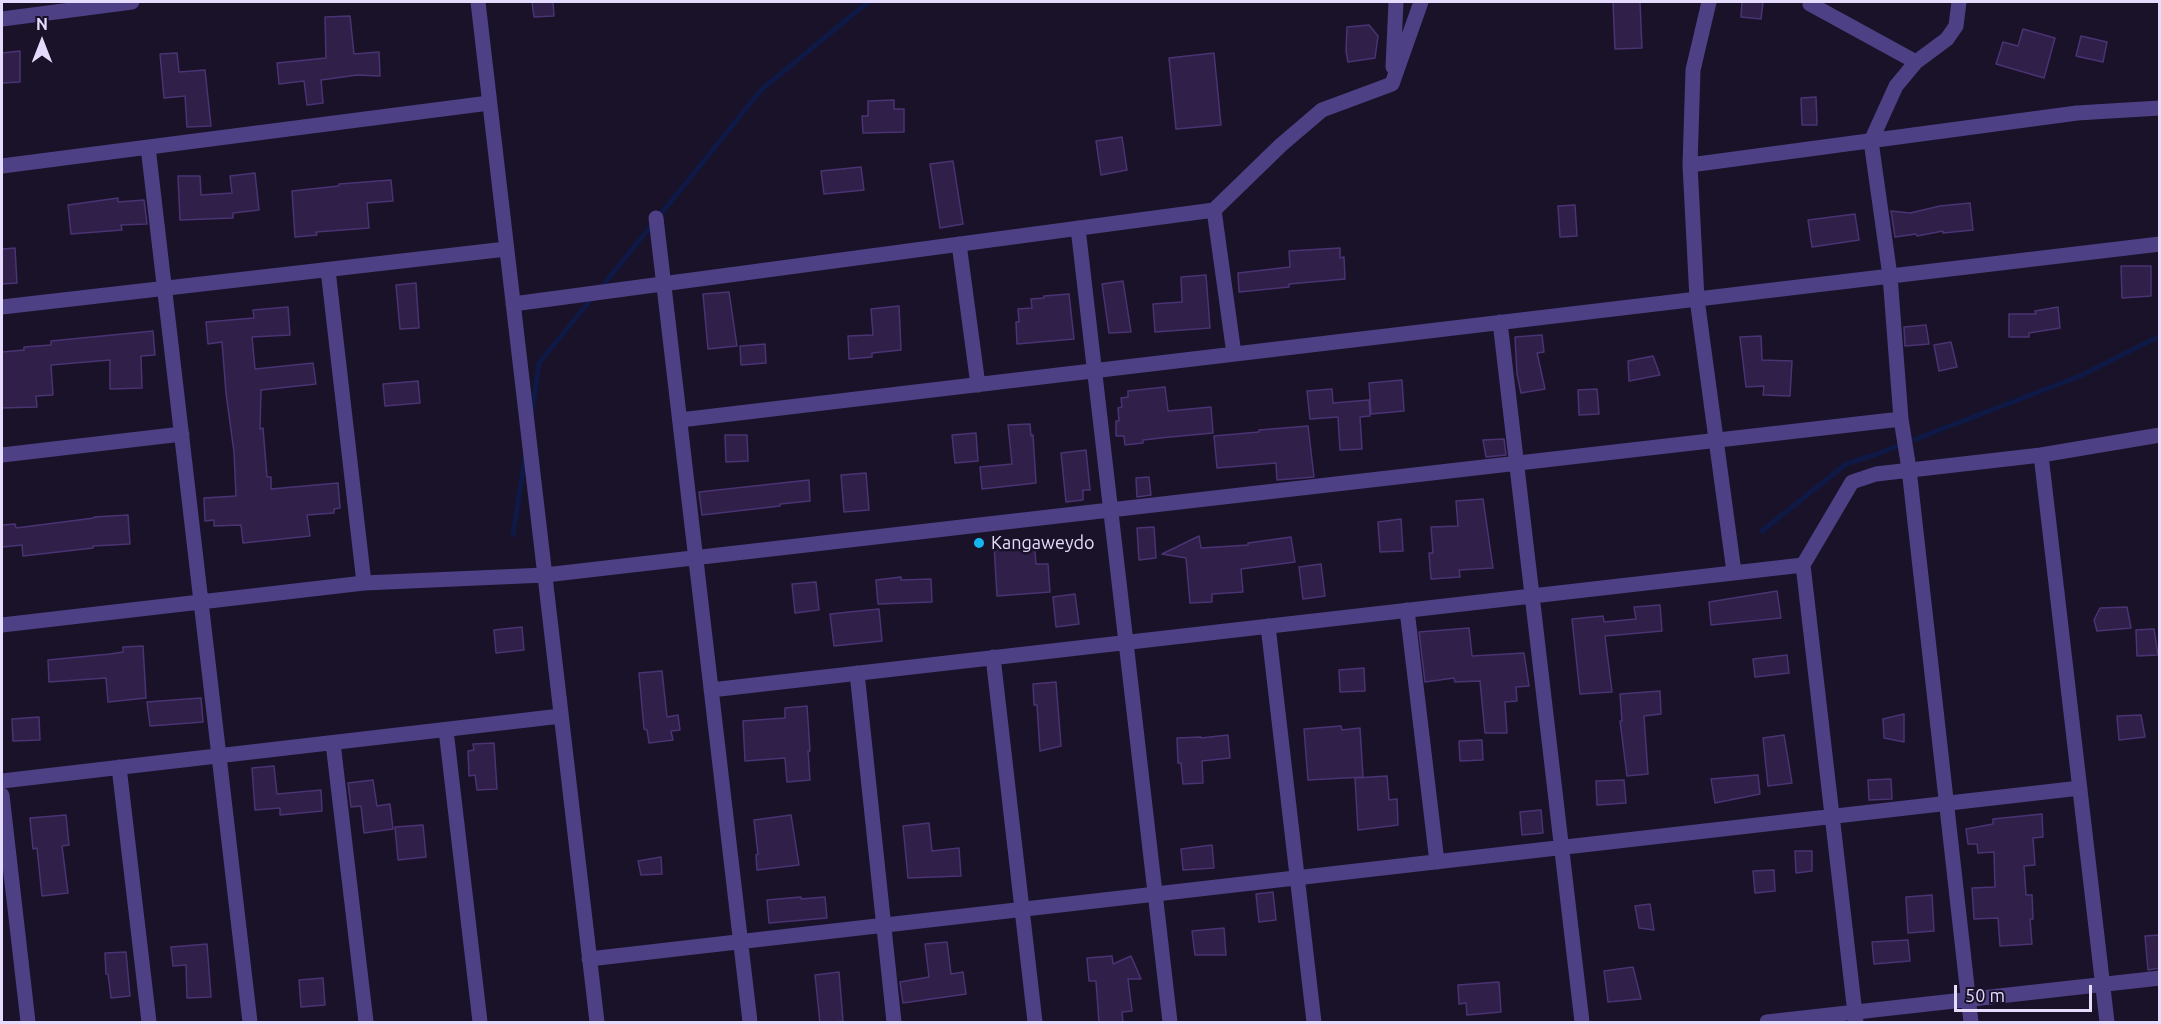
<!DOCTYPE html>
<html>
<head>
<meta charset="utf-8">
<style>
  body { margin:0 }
  #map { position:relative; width:2161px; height:1024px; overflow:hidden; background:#1a1229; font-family:Ubuntu,sans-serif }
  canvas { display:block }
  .frame { position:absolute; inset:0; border:3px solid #e5dcfd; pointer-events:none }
  .north { position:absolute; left:12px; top:12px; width:60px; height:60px; -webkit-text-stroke:4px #1a1229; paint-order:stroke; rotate:0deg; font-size:16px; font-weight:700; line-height:24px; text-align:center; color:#e5dcfd }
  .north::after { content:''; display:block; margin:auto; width:21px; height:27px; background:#e5dcfd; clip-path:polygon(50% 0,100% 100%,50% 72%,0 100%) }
  .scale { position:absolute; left:1954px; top:985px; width:138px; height:27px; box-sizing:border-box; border:3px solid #e5dcfd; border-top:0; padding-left:8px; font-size:18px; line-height:21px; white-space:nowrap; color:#e5dcfd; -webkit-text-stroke:4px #1a1229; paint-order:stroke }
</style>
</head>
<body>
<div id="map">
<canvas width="2161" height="1024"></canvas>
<div class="frame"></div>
<div class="north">N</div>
<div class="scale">50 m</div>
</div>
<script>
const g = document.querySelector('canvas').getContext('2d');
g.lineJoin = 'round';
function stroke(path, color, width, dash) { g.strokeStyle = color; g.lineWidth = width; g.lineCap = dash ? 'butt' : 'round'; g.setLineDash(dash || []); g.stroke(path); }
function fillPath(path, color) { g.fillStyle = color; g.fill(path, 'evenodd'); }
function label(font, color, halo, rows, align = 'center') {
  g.font = font + ' Ubuntu,sans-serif'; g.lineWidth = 5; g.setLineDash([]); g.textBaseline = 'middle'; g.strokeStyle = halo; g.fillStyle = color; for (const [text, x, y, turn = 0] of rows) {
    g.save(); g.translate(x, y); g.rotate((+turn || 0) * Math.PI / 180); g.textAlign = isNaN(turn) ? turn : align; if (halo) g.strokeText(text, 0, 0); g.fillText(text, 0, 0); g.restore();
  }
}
const stream = new Path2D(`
  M 601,288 L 761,90 L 868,2
  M 532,412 L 539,363 L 593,297
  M 1762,531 L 1846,464 L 1877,454 L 2080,376 L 2160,336
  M 513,535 L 525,457`);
const building = new Path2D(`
  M 532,2 L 553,2 L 554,16 L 534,17 Z
  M 1613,2 L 1640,2 L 1642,48 L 1615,49 Z
  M 1742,2 L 1763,2 L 1761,19 L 1741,17 Z
  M 350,16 L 354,54 L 379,52 L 380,76 L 357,75 L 321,80 L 323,103 L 307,105 L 304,81 L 279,84 L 277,63 L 326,58 L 325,17 Z
  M 1369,25 L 1378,36 L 1375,58 L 1348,62 L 1346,51 L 1347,27 Z
  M 2023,29 L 2055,38 L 2044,78 L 1996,64 L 2003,42 L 2018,46 Z
  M 2081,36 L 2107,42 L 2103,62 L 2076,56 Z
  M 20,51 L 20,82 L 2,83 L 2,53 Z
  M 177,53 L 179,72 L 205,70 L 211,126 L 187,127 L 185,96 L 164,98 L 160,54 Z
  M 1214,53 L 1221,125 L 1176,129 L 1169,58 Z
  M 1816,97 L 1817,125 L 1802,125 L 1801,98 Z
  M 894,100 L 894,109 L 904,109 L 904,132 L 863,133 L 862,116 L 868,116 L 868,101 Z
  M 1122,137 L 1127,170 L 1101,175 L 1096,141 Z
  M 953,161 L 963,224 L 940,228 L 930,164 Z
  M 861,167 L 864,190 L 824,194 L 821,171 Z
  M 255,173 L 259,210 L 233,213 L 233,218 L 180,220 L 178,176 L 200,176 L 201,195 L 232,193 L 230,176 Z
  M 391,180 L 393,201 L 367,203 L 369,228 L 316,232 L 317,235 L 295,237 L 292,191 L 339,186 L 339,184 Z
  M 118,198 L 118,202 L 144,200 L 147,224 L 121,225 L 122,230 L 71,234 L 68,205 Z
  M 1970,203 L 1973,230 L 1943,233 L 1943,231 L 1917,236 L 1916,234 L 1895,237 L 1891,211 L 1910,213 L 1940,206 Z
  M 1575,205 L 1577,236 L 1560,237 L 1558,206 Z
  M 1855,214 L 1859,240 L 1812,247 L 1808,220 Z
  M 15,248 L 17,283 L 2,284 L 2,249 Z
  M 1340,248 L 1340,258 L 1344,257 L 1345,279 L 1289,284 L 1289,287 L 1239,292 L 1238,273 L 1290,267 L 1289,251 Z
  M 2121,266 L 2151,266 L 2151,296 L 2122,298 Z
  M 1206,275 L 1210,328 L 1155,332 L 1153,304 L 1182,302 L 1181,277 Z
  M 1123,281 L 1131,332 L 1109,333 L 1102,284 Z
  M 416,283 L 419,328 L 400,329 L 396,285 Z
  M 729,292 L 737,346 L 708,349 L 703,294 Z
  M 1069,294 L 1074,339 L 1017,344 L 1016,322 L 1019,322 L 1018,309 L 1032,308 L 1031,299 L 1044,298 L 1044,296 Z
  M 899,306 L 901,350 L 872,353 L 872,357 L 849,359 L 848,336 L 873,335 L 871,309 Z
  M 288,307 L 290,335 L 252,337 L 255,369 L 313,363 L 316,384 L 261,390 L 260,429 L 263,428 L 267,477 L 271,477 L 271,489 L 338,483 L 340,508 L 334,509 L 334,513 L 307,515 L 310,536 L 243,543 L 241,525 L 214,526 L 214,520 L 205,521 L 204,498 L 236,496 L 234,452 L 226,393 L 222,342 L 208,344 L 206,322 L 254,318 L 253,310 Z
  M 2058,307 L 2060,328 L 2029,333 L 2029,337 L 2009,337 L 2009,314 L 2036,314 L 2035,311 Z
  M 1926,325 L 1929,344 L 1905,346 L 1904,327 Z
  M 153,331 L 155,355 L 141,356 L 142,388 L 110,389 L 110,360 L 51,365 L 53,395 L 36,396 L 37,407 L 2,408 L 2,352 L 24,350 L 24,347 L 51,345 L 51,341 Z
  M 1542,335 L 1544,352 L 1537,353 L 1545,389 L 1521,393 L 1517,374 L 1515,337 Z
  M 1761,336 L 1762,360 L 1792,361 L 1790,396 L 1763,395 L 1764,386 L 1746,387 L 1740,337 Z
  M 1951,342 L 1957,367 L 1939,371 L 1934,345 Z
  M 765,344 L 766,363 L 741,365 L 740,346 Z
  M 1653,356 L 1660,375 L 1629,381 L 1628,361 Z
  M 1402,380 L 1404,411 L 1371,414 L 1369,383 Z
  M 418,381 L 420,403 L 385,406 L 383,384 Z
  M 1165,387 L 1168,411 L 1211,407 L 1213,433 L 1170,437 L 1143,440 L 1143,443 L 1125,445 L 1124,436 L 1116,436 L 1116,421 L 1119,421 L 1118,408 L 1122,407 L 1121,398 L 1128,397 L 1128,391 Z
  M 1332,389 L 1333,403 L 1369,400 L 1370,416 L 1360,417 L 1362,449 L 1340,450 L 1338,417 L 1310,419 L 1307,391 Z
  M 1597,389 L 1599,414 L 1579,415 L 1578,390 Z
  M 1030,424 L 1031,436 L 1033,435 L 1036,483 L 982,489 L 980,467 L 1012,464 L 1008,425 Z
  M 1308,426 L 1314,477 L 1277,480 L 1276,463 L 1217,468 L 1214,436 L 1259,432 L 1259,430 Z
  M 976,433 L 978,461 L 955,463 L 952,435 Z
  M 725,435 L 747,435 L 748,461 L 726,462 Z
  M 1504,439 L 1506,455 L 1486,457 L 1483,440 Z
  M 1086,450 L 1090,490 L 1083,490 L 1083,500 L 1066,502 L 1061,453 Z
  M 866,473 L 869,510 L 844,512 L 841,475 Z
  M 1149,477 L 1151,495 L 1137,497 L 1136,478 Z
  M 809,480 L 810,501 L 780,504 L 780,506 L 702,515 L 699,492 Z
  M 1483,499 L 1493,568 L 1459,570 L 1460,577 L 1431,579 L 1429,553 L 1433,553 L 1431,527 L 1458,526 L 1456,501 Z
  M 128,515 L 130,544 L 93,546 L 93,548 L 23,556 L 22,545 L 2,547 L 2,525 L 15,524 L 16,528 L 94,518 L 94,517 Z
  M 1401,519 L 1403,551 L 1380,552 L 1378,522 Z
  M 1154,527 L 1156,558 L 1139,560 L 1137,528 Z
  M 1199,536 L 1201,548 L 1248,545 L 1248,543 L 1291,537 L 1295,562 L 1241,569 L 1243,592 L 1212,594 L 1212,602 L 1190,603 L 1186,558 L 1162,554 Z
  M 1034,539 L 1036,564 L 1048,564 L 1050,592 L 997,596 L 994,544 L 1018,545 L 1018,540 Z
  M 1321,564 L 1325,596 L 1303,599 L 1299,567 Z
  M 901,577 L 901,580 L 931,579 L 932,602 L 878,604 L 876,580 Z
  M 816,582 L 819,610 L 795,613 L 792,584 Z
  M 1777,591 L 1781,618 L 1711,625 L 1709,602 Z
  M 1075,594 L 1079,624 L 1056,627 L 1053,597 Z
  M 1660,605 L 1662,631 L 1605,636 L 1612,692 L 1580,694 L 1572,619 L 1603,616 L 1604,622 L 1636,619 L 1634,607 Z
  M 2127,607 L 2131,628 L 2097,631 L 2094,620 L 2100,608 Z
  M 879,609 L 882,641 L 834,646 L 830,614 Z
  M 522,627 L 524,650 L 496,653 L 494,630 Z
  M 1469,628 L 1472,656 L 1524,653 L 1529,686 L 1516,687 L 1517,701 L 1505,702 L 1507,733 L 1485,733 L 1480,681 L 1455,682 L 1454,678 L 1425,682 L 1419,632 Z
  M 2154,629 L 2158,655 L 2137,656 L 2136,630 Z
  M 143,646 L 146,698 L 108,702 L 106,678 L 49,682 L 48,660 L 110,654 L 123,652 L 123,647 Z
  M 1787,655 L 1789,673 L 1755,677 L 1753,659 Z
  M 1364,668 L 1365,691 L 1340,692 L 1339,670 Z
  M 662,671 L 667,717 L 678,715 L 680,730 L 671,731 L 673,740 L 649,743 L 647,730 L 644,729 L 639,673 Z
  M 1056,682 L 1061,746 L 1040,751 L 1037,705 L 1034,705 L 1033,684 Z
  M 1660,691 L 1661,714 L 1644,716 L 1648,774 L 1627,776 L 1620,721 L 1622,721 L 1620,694 Z
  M 201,698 L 203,722 L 150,726 L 147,702 Z
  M 807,706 L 810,751 L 808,751 L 810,780 L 787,782 L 785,758 L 745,761 L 743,721 L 785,718 L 785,708 Z
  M 1904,714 L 1904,742 L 1884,738 L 1883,719 Z
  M 2141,715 L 2145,737 L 2119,740 L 2117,716 Z
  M 39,717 L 40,740 L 13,741 L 12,719 Z
  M 1341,726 L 1342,730 L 1360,728 L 1363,777 L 1308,780 L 1304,729 Z
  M 1228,735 L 1230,758 L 1202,761 L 1203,783 L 1183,784 L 1181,763 L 1178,763 L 1177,738 L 1201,737 L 1201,738 Z
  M 1784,735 L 1792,783 L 1768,786 L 1763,738 Z
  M 1482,740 L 1483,760 L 1460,761 L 1459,741 Z
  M 494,743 L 497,789 L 477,790 L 475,775 L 469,776 L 468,751 L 474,750 L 473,744 Z
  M 274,766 L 277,794 L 321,790 L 322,811 L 280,815 L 280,808 L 255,810 L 252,768 Z
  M 1758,775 L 1760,794 L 1715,803 L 1711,779 Z
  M 1387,776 L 1389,800 L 1397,799 L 1398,825 L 1358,830 L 1355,778 Z
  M 1891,779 L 1892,799 L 1869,800 L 1868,780 Z
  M 373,780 L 377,806 L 390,804 L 393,829 L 364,833 L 361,806 L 351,807 L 348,783 Z
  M 1624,780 L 1626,803 L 1597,805 L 1596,781 Z
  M 1541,810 L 1543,833 L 1522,835 L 1520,812 Z
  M 2042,814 L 2043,837 L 2033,838 L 2035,865 L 2024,866 L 2026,895 L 2032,895 L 2033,919 L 2030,919 L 2032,944 L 2000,946 L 1998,918 L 1974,919 L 1972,888 L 1995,887 L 1994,852 L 1978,853 L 1977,844 L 1968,844 L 1966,829 L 1993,824 L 1993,819 Z
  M 66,815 L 69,845 L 62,846 L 68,893 L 42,896 L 37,848 L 33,849 L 30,818 Z
  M 791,815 L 799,865 L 757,870 L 756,855 L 758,854 L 754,820 Z
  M 929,823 L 932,851 L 959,848 L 961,876 L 908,878 L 903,826 Z
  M 423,825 L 426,857 L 398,860 L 395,827 Z
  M 1212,845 L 1214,868 L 1183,870 L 1181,849 Z
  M 1795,851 L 1812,851 L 1812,871 L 1796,873 Z
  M 661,857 L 662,874 L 641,875 L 638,861 Z
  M 1774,870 L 1775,891 L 1755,893 L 1753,871 Z
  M 1273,892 L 1276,920 L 1259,922 L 1256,894 Z
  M 1932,895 L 1934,931 L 1908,933 L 1906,897 Z
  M 801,897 L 801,899 L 825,897 L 827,918 L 769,923 L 767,900 Z
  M 1650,904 L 1654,930 L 1639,928 L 1635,906 Z
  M 1224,928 L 1226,955 L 1195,955 L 1192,931 Z
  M 2160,935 L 2160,968 L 2148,970 L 2145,936 Z
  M 1908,940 L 1910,961 L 1874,964 L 1872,942 Z
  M 947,942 L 951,974 L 963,972 L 966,994 L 903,1003 L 900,982 L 929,977 L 925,944 Z
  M 207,944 L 211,997 L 187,998 L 186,965 L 173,966 L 171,947 Z
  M 126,952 L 130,996 L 111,998 L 108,974 L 106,974 L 105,953 Z
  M 1112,956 L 1113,964 L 1131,956 L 1141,979 L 1128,979 L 1132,1011 L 1122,1012 L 1123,1023 L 1099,1023 L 1096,981 L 1089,981 L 1087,958 Z
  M 1633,967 L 1641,999 L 1608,1002 L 1604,971 Z
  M 839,972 L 843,1021 L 820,1023 L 815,975 Z
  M 323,978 L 325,1005 L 301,1007 L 299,980 Z
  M 1499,982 L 1501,1012 L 1467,1015 L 1466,1003 L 1459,1004 L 1458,985 Z`);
const minor = new Path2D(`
  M 478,2 L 597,1022
  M 1709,2 L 1693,70 L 1690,165 L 1697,299 L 1734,572
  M 1811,2 L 1810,4 L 1916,62
  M 1959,2 L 1956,26 L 1947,39 L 1916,62 L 1896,86 L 1871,141 L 1890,276 L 1901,419 L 1909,469 L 1971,1022
  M 2,19 L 132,2
  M 1393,67 L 1396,2
  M 148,147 L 250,1022
  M 1690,165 L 2077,113 L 2160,108
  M 2,166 L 489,103
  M 1214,210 L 1234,354
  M 656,218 L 750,1022
  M 1078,228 L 1170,1022
  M 959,244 L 978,385
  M 328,270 L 364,583
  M 513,304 L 1214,210 L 1281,145 L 1322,110 L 1392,84 L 1421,2
  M 2,307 L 506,249
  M 1500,322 L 1582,1022
  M 680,420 L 2160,244
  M 2,455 L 182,434
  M 2041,455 L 2107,1022
  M 1407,610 L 1437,862
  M 2,625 L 364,583 L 545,575 L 1901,419
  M 1268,626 L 1314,1022
  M 993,657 L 1035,1022
  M 857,673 L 894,1022
  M 711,690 L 1803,565
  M 446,730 L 480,1022
  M 333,743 L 366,1022
  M 119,767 L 149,1022
  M 2,781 L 561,716
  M 2,795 L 28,1022
  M 589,959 L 2080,788
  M 1767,1022 L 2160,978
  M 1856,1022 L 1803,565 L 1852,482 L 1876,474 L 2041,455 L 2160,435`);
const markers = [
  [979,543,6,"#15b6f0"]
];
const poiNames = [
  ["Kangaweydo",991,543]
];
stroke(stream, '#0e1946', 5);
fillPath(building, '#2f1f49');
stroke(building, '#4a3373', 1.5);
stroke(minor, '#4e4085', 15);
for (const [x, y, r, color] of markers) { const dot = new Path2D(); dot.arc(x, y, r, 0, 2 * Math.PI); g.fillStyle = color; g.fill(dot); stroke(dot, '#1a1229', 2); }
label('18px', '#e5dcfd', '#1a1229', poiNames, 'left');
</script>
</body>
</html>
